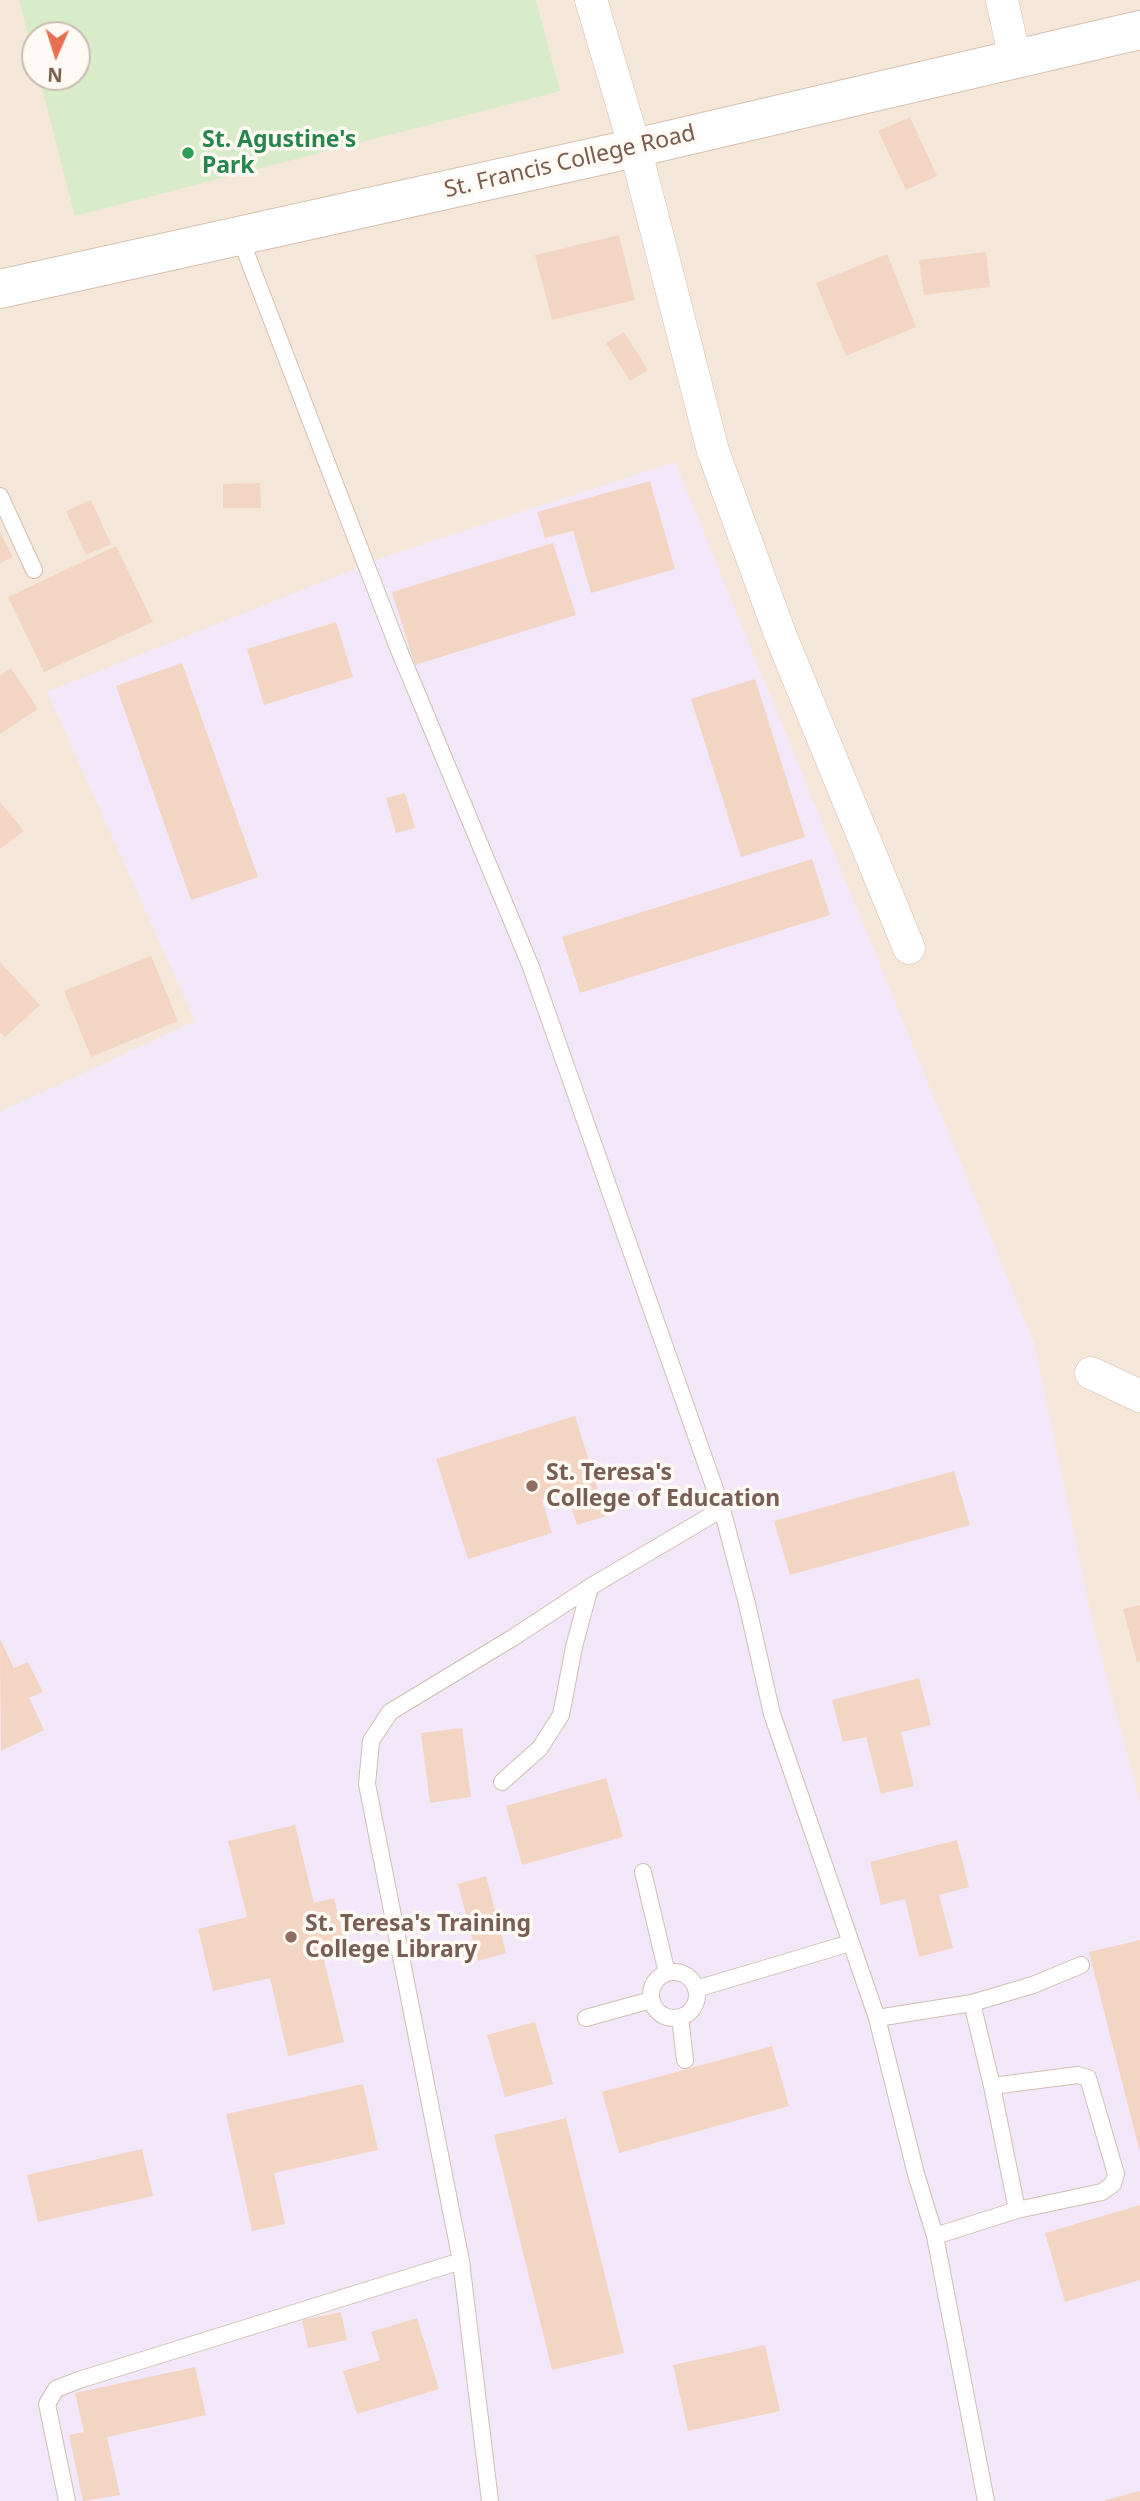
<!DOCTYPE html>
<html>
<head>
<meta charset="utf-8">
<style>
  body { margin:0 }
  #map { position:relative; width:1140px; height:2501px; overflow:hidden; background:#fdf6ec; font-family:"Noto Sans",sans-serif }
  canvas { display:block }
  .north { position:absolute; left:21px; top:21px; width:70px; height:70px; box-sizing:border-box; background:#fffaf3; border:2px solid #cabbb1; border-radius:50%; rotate:183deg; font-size:19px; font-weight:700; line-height:28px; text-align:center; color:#7a5c4d }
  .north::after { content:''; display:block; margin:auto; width:24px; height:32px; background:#e76f51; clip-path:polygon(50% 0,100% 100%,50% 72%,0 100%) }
</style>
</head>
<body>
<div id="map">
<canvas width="1140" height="2501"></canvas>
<div class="north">N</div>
</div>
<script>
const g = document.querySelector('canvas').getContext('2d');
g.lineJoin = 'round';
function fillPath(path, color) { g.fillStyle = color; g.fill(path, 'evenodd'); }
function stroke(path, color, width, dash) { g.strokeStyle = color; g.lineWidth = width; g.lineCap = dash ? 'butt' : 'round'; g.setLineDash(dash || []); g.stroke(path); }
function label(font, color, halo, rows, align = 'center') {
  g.font = font + ' "Noto Sans",sans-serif'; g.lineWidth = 7; g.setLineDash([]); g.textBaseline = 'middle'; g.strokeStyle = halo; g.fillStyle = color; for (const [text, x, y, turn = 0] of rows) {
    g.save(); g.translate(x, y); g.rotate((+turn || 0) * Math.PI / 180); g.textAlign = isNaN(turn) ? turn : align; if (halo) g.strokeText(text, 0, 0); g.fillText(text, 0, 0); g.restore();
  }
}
const residential = new Path2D(`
  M 0,0 L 1140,0 L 1140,2501 L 0,2501 ZM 35,35 L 77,35 L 77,77 L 35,77 Z`);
const education = new Path2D(`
  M 675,462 L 1034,1343 L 1094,1629 L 1140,1803 L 1140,2501 L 0,2501 L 0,1112 L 195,1021 L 47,692 L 387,556 Z`);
const green = new Path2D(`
  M 19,0 L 536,0 L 560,91 L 75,216 L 39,77 L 77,77 L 77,35 L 35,35 L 35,62 Z`);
const building = new Path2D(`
  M 910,117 L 937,176 L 906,190 L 878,131 Z
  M 619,235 L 635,300 L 552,320 L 535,255 Z
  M 986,252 L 990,287 L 924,295 L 919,260 Z
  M 887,254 L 916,327 L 846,356 L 816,283 Z
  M 624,332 L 648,370 L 630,381 L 606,343 Z
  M 650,481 L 675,569 L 591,593 L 573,531 L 545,538 L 537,512 Z
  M 260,483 L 261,508 L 223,508 L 223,484 Z
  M 91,500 L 111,544 L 86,555 L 66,511 Z
  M 0,532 L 13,557 L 0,563 Z
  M 553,543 L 576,615 L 415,665 L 392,592 Z
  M 116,546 L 153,622 L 44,672 L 8,597 Z
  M 336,622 L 353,677 L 264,705 L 247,649 Z
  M 182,663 L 258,877 L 191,900 L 116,686 Z
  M 11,668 L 38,709 L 0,734 L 0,675 Z
  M 755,679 L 805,837 L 741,857 L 691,699 Z
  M 405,793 L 415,828 L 396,833 L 386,798 Z
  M 0,802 L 24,831 L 0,849 Z
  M 812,859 L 830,915 L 580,993 L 562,937 Z
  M 151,956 L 178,1021 L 91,1057 L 64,991 Z
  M 0,962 L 40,1005 L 5,1037 L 0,1032 Z
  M 575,1416 L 606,1516 L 577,1525 L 567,1493 L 542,1500 L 552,1533 L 468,1559 L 436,1459 Z
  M 954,1471 L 970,1525 L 790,1575 L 774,1521 Z
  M 1140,1605 L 1140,1661 L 1137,1662 L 1123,1609 Z
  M 0,1639 L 14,1668 L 28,1662 L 43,1692 L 29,1698 L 44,1730 L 1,1751 Z
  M 919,1678 L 931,1725 L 901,1732 L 914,1786 L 881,1794 L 866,1737 L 843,1742 L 832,1700 Z
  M 462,1728 L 471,1797 L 430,1803 L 421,1733 Z
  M 606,1778 L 623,1837 L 522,1865 L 506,1806 Z
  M 295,1825 L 314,1903 L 334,1898 L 348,1955 L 324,1960 L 344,2042 L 288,2056 L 270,1978 L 213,1991 L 198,1929 L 247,1917 L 228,1841 Z
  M 957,1840 L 969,1887 L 939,1895 L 953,1948 L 919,1957 L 905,1899 L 881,1905 L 870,1862 Z
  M 486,1876 L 506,1953 L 478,1961 L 458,1884 Z
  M 1140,1940 L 1140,2149 L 1139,2149 L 1089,1952 Z
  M 535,2022 L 553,2084 L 505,2097 L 487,2035 Z
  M 772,2046 L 789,2106 L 619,2153 L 602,2092 Z
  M 363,2084 L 378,2150 L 274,2173 L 285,2224 L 252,2231 L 226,2114 Z
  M 566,2118 L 624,2353 L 552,2370 L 494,2135 Z
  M 142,2149 L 153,2196 L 38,2222 L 27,2175 Z
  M 1140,2205 L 1140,2280 L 1065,2302 L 1045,2233 Z
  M 341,2312 L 347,2340 L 308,2348 L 302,2320 Z
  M 417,2318 L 439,2389 L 357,2414 L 343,2371 L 380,2360 L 371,2332 Z
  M 765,2345 L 780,2411 L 688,2431 L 673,2365 Z
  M 195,2367 L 206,2415 L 107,2437 L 120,2495 L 83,2501 L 69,2435 L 84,2432 L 75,2393 Z
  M 1140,2491 L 1140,2501 L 1105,2501 L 1105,2500 Z`);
const lane = new Path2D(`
  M 239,235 L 399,650 L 531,967 L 722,1509 L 747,1604 L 772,1714 L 877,2018 L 916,2174 L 935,2236 L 986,2501
  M 0,496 L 34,570
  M 502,1782 L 540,1748 L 561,1715 L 574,1647 L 590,1587
  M 643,1872 L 667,1973
  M651 1995a23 23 0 1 1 46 0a23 23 0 1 1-46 0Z
  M 696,1989 L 850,1943
  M 680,2017 L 685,2060
  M 586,2018 L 651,2000
  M 877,2018 L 972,2003 L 1033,1985 L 1081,1965
  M 992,2086 L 1078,2075 L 1088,2078 L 1116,2174 L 1113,2184 L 1102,2192 L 1017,2210
  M 935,2236 L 1017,2210 L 992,2086 L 972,2003
  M 67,2501 L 47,2404 L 56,2389 L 79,2380 L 461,2261
  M 490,2501 L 461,2261 L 367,1784 L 371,1741 L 390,1712 L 514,1637 L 590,1587 L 722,1509`);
const street = new Path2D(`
  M 591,0 L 635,148 L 713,451 L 780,634 L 909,948
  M 1002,0 L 1015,59
  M 1091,1373 L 1140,1396`);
const secondary = new Path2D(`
  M 0,289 L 635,148 L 1140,30`);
const markers = [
  [188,153,7,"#2e9e5b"],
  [532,1486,7,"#8d6e63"],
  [291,1937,7,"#8d6e63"]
];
const leisureNames = [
  ["St. Agustine's",202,140],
  ["Park",202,166]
];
const streetNames = [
  ["St. Francis College Road",570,162,-13]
];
const educationNames = [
  ["St. Teresa's",546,1473],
  ["College of Education",546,1499],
  ["St. Teresa's Training",305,1924],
  ["College Library",305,1950]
];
fillPath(residential, '#f5e8da');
fillPath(education, '#f3e8fa');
fillPath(green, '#d8ecc9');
fillPath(building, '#f3d5c3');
stroke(lane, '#d1beb0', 18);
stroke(street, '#d1beb0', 33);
stroke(secondary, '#d6c0b0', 40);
stroke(lane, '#fff', 16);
stroke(street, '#fff', 32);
stroke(secondary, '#fff', 38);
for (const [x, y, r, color] of markers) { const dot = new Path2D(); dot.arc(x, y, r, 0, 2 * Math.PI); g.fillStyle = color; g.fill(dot); stroke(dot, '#fffaf3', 2.5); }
label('bold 23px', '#27864d', '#fffaf3', leisureNames, 'left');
label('23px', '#7a5c4d', '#fffaf3', streetNames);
label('bold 23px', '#785e54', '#fffaf3', educationNames, 'left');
</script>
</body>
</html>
